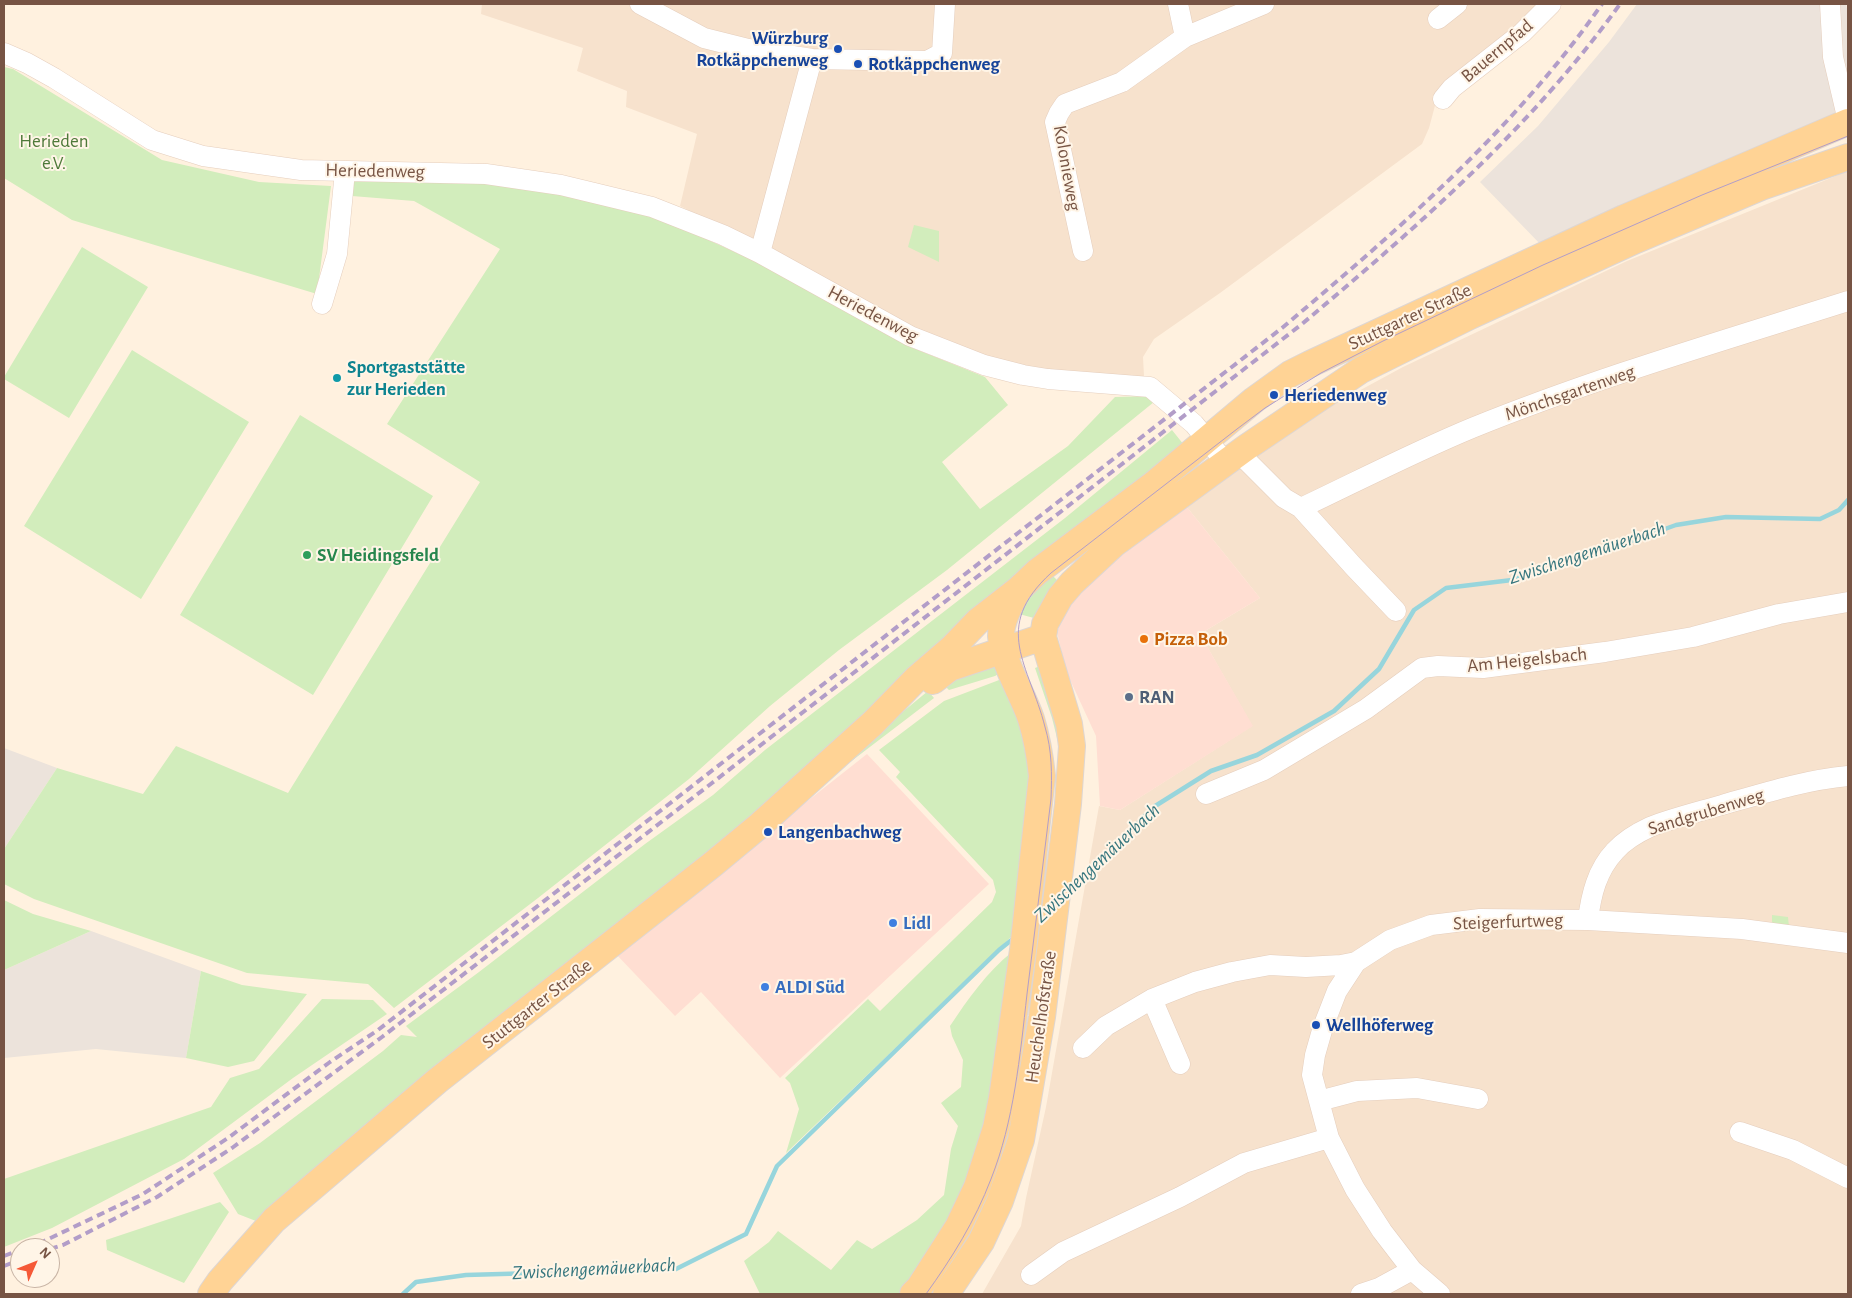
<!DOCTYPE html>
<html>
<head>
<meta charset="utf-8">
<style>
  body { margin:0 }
  #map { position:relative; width:1852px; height:1298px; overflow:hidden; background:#fff1df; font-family:"Alegreya Sans",sans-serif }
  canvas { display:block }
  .frame { position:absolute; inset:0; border:5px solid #775444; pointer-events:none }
  .north { position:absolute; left:10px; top:1238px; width:50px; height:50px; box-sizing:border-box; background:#fff5e7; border:1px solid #c9b5a6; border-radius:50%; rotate:46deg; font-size:14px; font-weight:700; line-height:20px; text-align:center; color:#775444 }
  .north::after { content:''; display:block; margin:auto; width:18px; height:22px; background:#f55937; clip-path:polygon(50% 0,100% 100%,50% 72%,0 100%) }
</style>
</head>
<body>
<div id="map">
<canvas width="1852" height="1298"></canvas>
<div class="frame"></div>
<div class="north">N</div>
</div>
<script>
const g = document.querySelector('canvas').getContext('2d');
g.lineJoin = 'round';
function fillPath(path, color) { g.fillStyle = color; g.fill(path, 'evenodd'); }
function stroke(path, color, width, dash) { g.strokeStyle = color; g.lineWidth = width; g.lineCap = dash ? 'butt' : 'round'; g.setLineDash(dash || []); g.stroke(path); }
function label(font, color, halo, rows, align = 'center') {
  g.font = font + ' "Alegreya Sans",sans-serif'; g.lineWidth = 4; g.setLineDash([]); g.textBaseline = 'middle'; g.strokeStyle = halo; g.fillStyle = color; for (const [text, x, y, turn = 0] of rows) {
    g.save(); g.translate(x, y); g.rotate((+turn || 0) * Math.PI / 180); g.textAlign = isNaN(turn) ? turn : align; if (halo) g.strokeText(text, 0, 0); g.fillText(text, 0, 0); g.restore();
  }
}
const residential = new Path2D(`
  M 482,4 L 1549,4 L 1437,98 L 1429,128 L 1422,144 L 1220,293 L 1154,339 L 1143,357 L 1144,376 L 1106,378 L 1040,369 L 981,356 L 916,328 L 797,264 L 680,206 L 697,134 L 626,107 L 627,91 L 577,71 L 583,48 L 481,14 Z
  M 1848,171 L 1848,1294 L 982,1294 L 1021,1226 L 1026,1198 L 1046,1107 L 1099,806 L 1120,810 L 1252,726 L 1200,634 L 1260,598 L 1186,506 L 1318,413 L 1403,367 L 1627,261 Z`);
const commercial = new Path2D(`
  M 1186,506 L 1260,598 L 1200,634 L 1253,726 L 1120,810 L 1100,806 L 1096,736 L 1066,671 L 1057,632 L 1067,605 L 1122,555 Z
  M 867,754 L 989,884 L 780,1078 L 701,992 L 675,1016 L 615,953 Z`);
const industrial = new Path2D(`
  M 1637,4 L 1846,4 L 1848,13 L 1848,119 L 1544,248 L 1480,182 L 1538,126 L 1609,42 Z
  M 4,748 L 57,768 L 4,849 Z
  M 91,931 L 201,971 L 186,1058 L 96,1049 L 4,1058 L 4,970 Z`);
const green = new Path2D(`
  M 4,67 L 13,69 L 162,160 L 259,182 L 331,186 L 317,294 L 72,220 L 4,178 Z
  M 352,177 L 485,181 L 562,194 L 651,214 L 757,262 L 908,346 L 985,377 L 1008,405 L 942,462 L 980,509 L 1068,446 L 1115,397 L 1150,396 L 1154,402 L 947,570 L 839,650 L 770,706 L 689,779 L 538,898 L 394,1008 L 368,984 L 247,973 L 34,899 L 4,884 L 4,849 L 57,768 L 143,794 L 176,746 L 288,793 L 480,482 L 387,424 L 500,249 L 414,201 L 352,196 Z
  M 914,225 L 939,231 L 939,262 L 908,247 Z
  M 82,247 L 148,287 L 69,418 L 4,379 L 4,377 Z
  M 132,350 L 249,422 L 141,599 L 24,526 Z
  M 300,415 L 433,496 L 313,695 L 180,615 Z
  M 1172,430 L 1184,445 L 798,779 L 261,1223 L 238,1214 L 213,1173 L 260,1143 L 383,1051 L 401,1035 L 417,1037 L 406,1026 L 479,972 L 645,844 L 713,795 L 765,750 L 1065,518 Z
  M 1048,571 L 1059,582 L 1034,618 L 1019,614 L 1012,616 Z
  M 997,665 L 1000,673 L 995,676 L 949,690 L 942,683 Z
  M 1040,666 L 1056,710 L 1058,742 L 1052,718 L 1035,668 Z
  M 1007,677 L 1035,777 L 1014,934 L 786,1153 L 799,1109 L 790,1083 L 785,1078 L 868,999 L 880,1011 L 992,902 L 996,892 L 993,880 L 896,777 L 900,772 L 879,750 L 944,701 Z
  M 928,691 L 934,698 L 845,766 L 888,724 Z
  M 4,900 L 33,914 L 91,931 L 4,970 Z
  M 1772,915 L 1788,917 L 1789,927 L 1772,924 Z
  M 1012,952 L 998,1080 L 972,1178 L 912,1281 L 900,1294 L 760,1294 L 744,1261 L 769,1242 L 778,1231 L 831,1270 L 857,1240 L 872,1249 L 917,1220 L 944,1195 L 951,1149 L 958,1126 L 941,1103 L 961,1087 L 963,1060 L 952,1036 L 950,1026 C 968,999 987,972 1012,952 Z
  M 201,971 L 242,985 L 307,994 L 254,1061 L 228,1067 L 186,1058 Z
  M 322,999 L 373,1000 L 387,1014 L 293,1078 L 184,1159 L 52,1228 L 4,1247 L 4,1179 L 211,1107 L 230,1078 L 259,1069 Z
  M 220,1202 L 229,1212 L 184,1283 L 107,1250 L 106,1240 Z`);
const stream = new Path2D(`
  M 1067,895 L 1117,846 L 1152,808 L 1211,771 L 1257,755 L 1334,711 L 1379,669 L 1414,610 L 1446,588 L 1512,580 L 1570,563 L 1676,525 L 1726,517 L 1820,519 L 1839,510 L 1848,500
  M 403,1294 L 416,1282 L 466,1275 L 676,1269 L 746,1234 L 777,1166 L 999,950 L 1014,938`);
const minor = new Path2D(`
  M 640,4 L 704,38 L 748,49 L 812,59 L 927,61 L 942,53 L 945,4
  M 1178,4 L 1185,37
  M 1830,4 L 1833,57 L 1848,121
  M 1438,19 L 1457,4
  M 4,53 L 27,63 L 54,78 L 152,140 L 203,156 L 301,170 L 486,174 L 561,185 L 652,207 L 723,235 L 760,253 L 910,336 L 984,365 L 1023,375 L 1048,379 L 1150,387 L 1194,424 L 1226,463
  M 1443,99 L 1452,88 L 1522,33 L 1551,4
  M 1083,251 L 1055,122 L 1059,113 L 1065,104 L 1122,82 L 1185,37 L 1264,4
  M 760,253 L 812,59
  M 322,304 L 337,254 L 345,171
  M 1239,453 L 1284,498 L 1301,508 L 1354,567 L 1396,611
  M 1301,508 C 1358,481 1414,452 1472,428 C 1595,378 1722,341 1848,301
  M 1206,794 L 1264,770 L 1366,709 L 1422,668 L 1438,666 L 1483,668 L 1605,652 L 1693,637 L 1779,614 L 1848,602
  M 1588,920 C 1591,895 1597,870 1615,851 C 1624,841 1637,833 1650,827 C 1673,818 1698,812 1722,805 C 1764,793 1805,780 1848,776
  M 1356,962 L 1337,991 L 1323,1027 L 1315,1055 L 1312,1075 L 1329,1138 L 1355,1189 L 1382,1231 L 1412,1270 L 1440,1294
  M 1152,999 L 1180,1064
  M 1083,1048 L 1106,1026 L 1152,999 L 1195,982 L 1232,972 L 1270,965 L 1306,967 L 1341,965 L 1356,962 L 1390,940 L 1431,925 L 1480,919 L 1588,920 L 1742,929 L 1848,943
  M 1319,1101 L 1357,1091 L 1417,1088 L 1478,1099
  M 1740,1132 L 1793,1150 L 1848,1178
  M 1031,1275 L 1063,1252 L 1180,1197 L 1244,1163 L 1329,1138
  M 1361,1294 L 1379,1288 L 1412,1270`);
const major = new Path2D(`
  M 933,681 L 950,668 L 1043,637
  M 211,1294 L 220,1281 L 274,1220 L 437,1081 L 713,864 L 760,825 L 873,723 L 917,678 L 953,647 L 978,621 L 1019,589 L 1037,572 L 1154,484 L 1254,400 L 1290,374 L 1310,364 L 1624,218 L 1848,122
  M 913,1294 L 919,1288 L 958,1227 L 977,1187 L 996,1128 L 1002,1098 L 1023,950 L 1042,776 C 1040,757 1037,738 1031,719 C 1022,692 1003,665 1001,636 C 1001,621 1010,605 1017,592
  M 946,1294 L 981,1242 L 1000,1201 L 1021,1140 L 1042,1017 L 1068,804 L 1072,746 L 1069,724 L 1043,637 L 1045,624 L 1060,597 L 1072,583 L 1114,544 L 1247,447 L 1361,370 L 1470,316 L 1636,240 L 1761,187 L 1848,157`);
const tram = new Path2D(`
  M 926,1294 C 952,1258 975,1221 991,1179 C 1014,1121 1020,1056 1027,994 C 1035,929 1043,864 1051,799 C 1052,774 1052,750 1045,727 C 1029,664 991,628 1051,573 L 1237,429 L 1265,408 L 1321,373 L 1383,341 L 1543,265 L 1702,195 L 1848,136`);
const rail = new Path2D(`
  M 26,1248 L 40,1243 L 143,1194 L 228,1138 L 330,1062 L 378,1030 L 1282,328 C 1398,230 1515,129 1602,4
  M 50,1249 L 63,1245 L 157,1197 L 232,1148 L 382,1037 L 712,783 L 1302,324 C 1417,227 1532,127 1620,4
  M 4,1256 L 20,1250
  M 4,1266 L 20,1260`);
const markers = [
  [838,49,5,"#1a4fb4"],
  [858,64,5,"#1a4fb4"],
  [337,378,5,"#0f9aa8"],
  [1274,395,5,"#1a4fb4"],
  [307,555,5,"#2e9e5b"],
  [1144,639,5,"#e8710a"],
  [1129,697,5,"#5c6f8a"],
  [768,832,5,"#1a4fb4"],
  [893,923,5,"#3f7fe0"],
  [765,987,5,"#3f7fe0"],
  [1316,1025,5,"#1a4fb4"]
];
const transitNames = [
  ["Würzburg",828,38,"right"],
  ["Rotkäppchenweg",828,60,"right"],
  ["Rotkäppchenweg",868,64],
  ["Heriedenweg",1284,395],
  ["Langenbachweg",778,832],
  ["Wellhöferweg",1326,1025]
];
const streetNames = [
  ["Bauernpfad",1497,51,-40],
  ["Kolonieweg",1067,168,80],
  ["Heriedenweg",375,171,1],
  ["Heriedenweg",873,314,28],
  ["Stuttgarter Straße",1410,317,-25],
  ["Mönchsgartenweg",1570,393,-19],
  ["Am Heigelsbach",1527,660,-6],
  ["Sandgrubenweg",1706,812,-17],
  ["Steigerfurtweg",1508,922,-2],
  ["Stuttgarter Straße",537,1004,-38],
  ["Heuchelhofstraße",1041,1017,-82]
];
const parkNames = [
  ["Herieden",54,141],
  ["e.V.",54,163]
];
const cultureNames = [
  ["Sportgaststätte",347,367],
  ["zur Herieden",347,389]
];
const leisureNames = [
  ["SV Heidingsfeld",317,555]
];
const foodNames = [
  ["Pizza Bob",1154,639]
];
const serviceNames = [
  ["RAN",1139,697]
];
const shopNames = [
  ["Lidl",903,923],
  ["ALDI Süd",775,987]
];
const waterNames = [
  ["Zwischengemäuerbach",1587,553,-18],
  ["Zwischengemäuerbach",1097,863,-43],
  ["Zwischengemäuerbach",594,1269,-3]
];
fillPath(residential, '#f7e2cd');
fillPath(commercial, '#ffded2');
fillPath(industrial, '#ece3db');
fillPath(green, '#d2edbc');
stroke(stream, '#97d5dc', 4.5);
stroke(minor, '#e5cebd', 21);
stroke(major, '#ded6d2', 28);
stroke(minor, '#fff', 20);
stroke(major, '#ffd395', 26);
stroke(tram, '#b29dc8', 1);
stroke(rail, '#b29dc8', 4, [8, 5]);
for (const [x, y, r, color] of markers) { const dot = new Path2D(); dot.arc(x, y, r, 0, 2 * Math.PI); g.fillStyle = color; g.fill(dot); stroke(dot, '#fff5e7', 2); }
label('bold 19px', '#164399', '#fff5e7', transitNames, 'left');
label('19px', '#775444', '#fff5e7', streetNames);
label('19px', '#4e7939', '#fff5e7', parkNames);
label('bold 19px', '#0d838f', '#fff5e7', cultureNames, 'left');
label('bold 19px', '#27864d', '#fff5e7', leisureNames, 'left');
label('bold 19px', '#c56008', '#fff5e7', foodNames, 'left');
label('bold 19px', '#4e5e75', '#fff5e7', serviceNames, 'left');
label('bold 19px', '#366cbe', '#fff5e7', shopNames, 'left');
label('italic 20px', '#36767e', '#fff5e7', waterNames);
</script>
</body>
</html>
